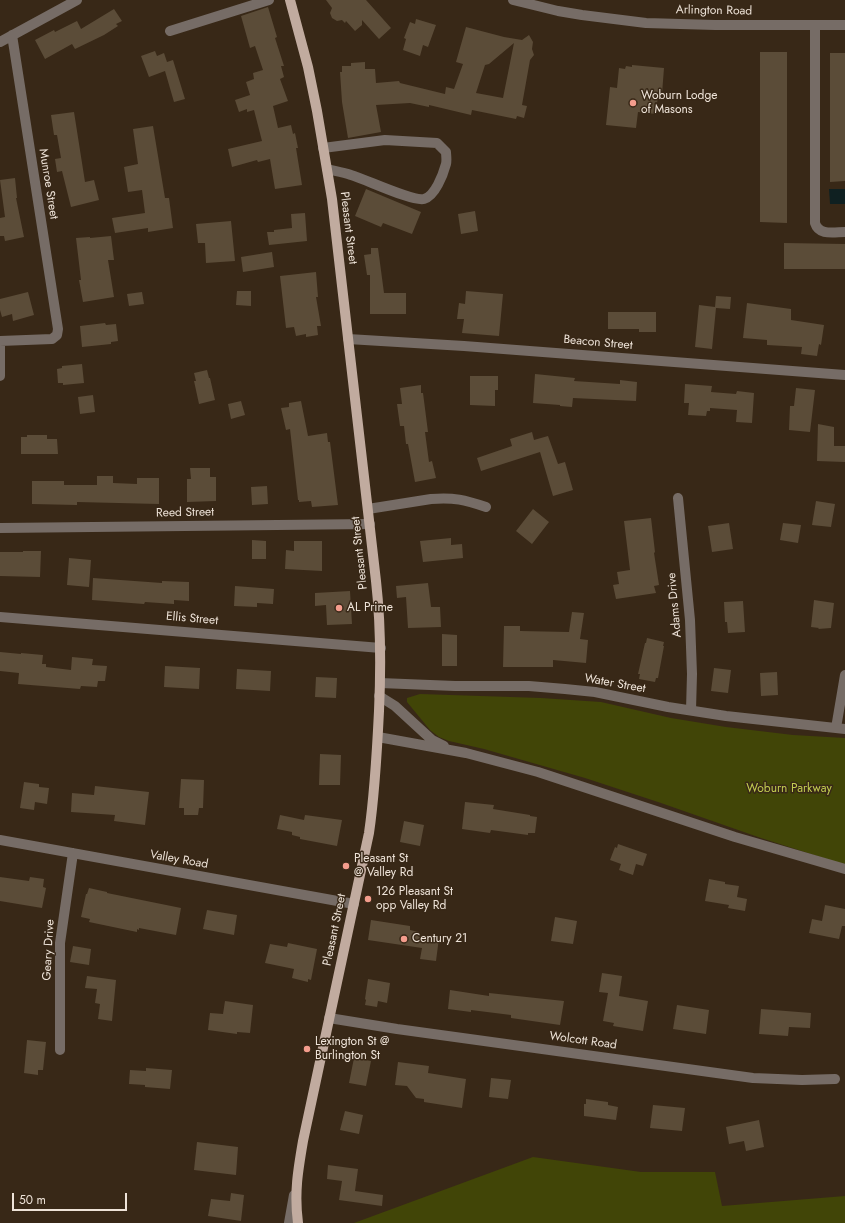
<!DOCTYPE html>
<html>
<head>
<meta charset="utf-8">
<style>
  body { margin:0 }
  #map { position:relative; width:845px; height:1223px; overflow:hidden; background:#382817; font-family:Jost,sans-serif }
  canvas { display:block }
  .scale { position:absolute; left:12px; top:1193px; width:115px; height:18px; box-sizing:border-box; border:2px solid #eee3d8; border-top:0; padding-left:5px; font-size:12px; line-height:14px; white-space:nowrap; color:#eee3d8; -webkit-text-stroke:3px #382817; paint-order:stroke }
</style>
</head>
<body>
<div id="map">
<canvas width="845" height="1223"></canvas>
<div class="scale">50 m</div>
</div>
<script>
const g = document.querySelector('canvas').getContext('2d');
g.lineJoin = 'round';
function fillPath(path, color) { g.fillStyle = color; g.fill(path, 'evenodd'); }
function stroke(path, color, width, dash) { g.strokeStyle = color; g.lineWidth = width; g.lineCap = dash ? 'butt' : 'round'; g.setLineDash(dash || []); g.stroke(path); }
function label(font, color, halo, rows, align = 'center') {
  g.font = font + ' Jost,sans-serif'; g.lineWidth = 3; g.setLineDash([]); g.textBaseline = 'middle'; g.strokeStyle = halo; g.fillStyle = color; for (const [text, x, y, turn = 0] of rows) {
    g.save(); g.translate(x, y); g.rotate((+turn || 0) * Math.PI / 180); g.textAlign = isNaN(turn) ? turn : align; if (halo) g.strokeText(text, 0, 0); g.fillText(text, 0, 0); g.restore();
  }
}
const green = new Path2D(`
  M 420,694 L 541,698 L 601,702 L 671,718 L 726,727 L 793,735 L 845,738 L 845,864 L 836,862 L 761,838 L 661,803 L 585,778 L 484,749 L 449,741 L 439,737 L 430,730 L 407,702 L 407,698 Z
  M 533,1157 L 641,1172 L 715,1172 L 722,1206 L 845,1196 L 845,1223 L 354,1223 Z`);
const water = new Path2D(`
  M 829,189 L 845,189 L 845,204 L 830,204 Z`);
const building = new Path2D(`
  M 326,0 L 366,0 L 391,28 L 379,39 L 362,20 L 362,25 L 355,31 L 346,21 L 345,23 L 342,20 L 337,21 L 332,18 L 330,13 L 332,8 Z
  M 268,7 L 277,37 L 275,38 L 284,66 L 281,66 L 284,77 L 280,79 L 288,101 L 273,106 L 278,128 L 291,125 L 293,134 L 295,133 L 298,148 L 296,148 L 302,185 L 275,189 L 270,159 L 258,162 L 257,160 L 232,167 L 228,149 L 262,141 L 254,110 L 247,112 L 247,109 L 239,112 L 235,100 L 250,95 L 246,82 L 254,79 L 253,73 L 263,70 L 255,46 L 250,48 L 241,16 Z
  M 114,9 L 122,21 L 116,24 L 118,26 L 104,35 L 75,49 L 72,44 L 45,59 L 35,40 L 54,30 L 55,32 L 77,21 L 81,29 Z
  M 416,19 L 436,25 L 428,47 L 423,45 L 420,56 L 403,50 L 406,39 L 404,38 L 410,22 L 415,24 Z
  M 466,27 L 504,37 L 522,40 L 529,35 L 533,42 L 532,49 L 534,55 L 530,60 L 522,105 L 527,106 L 524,118 L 517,116 L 516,119 L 472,110 L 471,115 L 429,105 L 429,107 L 410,103 L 376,105 L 381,132 L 348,138 L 342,102 L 340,72 L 342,72 L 342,66 L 351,66 L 351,63 L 365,62 L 365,69 L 375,69 L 376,83 L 399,81 L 400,83 L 445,94 L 446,87 L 454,89 L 463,64 L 456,62 ZM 514,43 L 503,98 L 476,93 L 485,65 L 489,64 Z
  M 155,51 L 157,56 L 164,53 L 167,62 L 173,60 L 185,99 L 174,102 L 165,71 L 149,77 L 141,56 Z
  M 760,52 L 787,52 L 787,223 L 760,222 Z
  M 830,53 L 845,53 L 845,181 L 830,182 Z
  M 632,65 L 664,68 L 662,94 L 658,94 L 656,114 L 638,112 L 636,128 L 606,125 L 610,87 L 617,88 L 619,68 L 625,69 L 626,66 L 632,67 Z
  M 74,112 L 85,182 L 94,180 L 99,200 L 71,207 L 62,171 L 57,172 L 55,159 L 61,158 L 57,135 L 54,135 L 51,115 Z
  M 153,126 L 165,198 L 169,198 L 173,228 L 148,232 L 148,228 L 115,233 L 112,218 L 145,213 L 142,190 L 128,192 L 124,167 L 138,164 L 133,129 Z
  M 15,178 L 17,198 L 16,198 L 24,237 L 5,241 L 4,236 L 0,236 L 0,218 L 5,217 L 0,180 Z
  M 366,189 L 421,212 L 412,234 L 383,223 L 381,227 L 355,216 Z
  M 475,211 L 478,231 L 461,234 L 458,214 Z
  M 305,213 L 307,241 L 269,245 L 267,232 L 274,232 L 274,230 L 292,228 L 291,214 Z
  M 231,221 L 235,261 L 206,263 L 205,243 L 198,243 L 196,224 Z
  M 111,236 L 114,260 L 108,260 L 114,297 L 83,302 L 79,280 L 81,280 L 76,238 L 90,237 L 90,238 Z
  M 784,243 L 845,244 L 845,269 L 784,269 Z
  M 371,248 L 378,248 L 384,293 L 406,293 L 406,314 L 370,314 L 370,275 L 367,275 L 364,255 L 371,254 Z
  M 272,252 L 274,267 L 243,272 L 241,257 Z
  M 316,272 L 318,297 L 316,297 L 321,326 L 317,326 L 318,335 L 306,337 L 306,334 L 296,336 L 294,327 L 286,328 L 280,276 Z
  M 237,291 L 251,291 L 251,306 L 236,305 Z
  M 466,291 L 503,294 L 499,336 L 462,333 L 464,319 L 457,319 L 459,303 L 465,304 Z
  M 28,292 L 34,315 L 13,321 L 12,314 L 2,317 L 0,310 L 0,299 Z
  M 142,292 L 144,304 L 129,306 L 127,294 Z
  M 716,296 L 731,297 L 730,309 L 716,308 L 712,349 L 695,347 L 699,305 L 715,307 Z
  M 747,303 L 791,309 L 791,320 L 824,325 L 821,345 L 819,344 L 817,356 L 801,354 L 802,347 L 767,345 L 767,340 L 743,338 Z
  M 608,312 L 656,312 L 656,332 L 639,332 L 639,329 L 608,329 Z
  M 105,323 L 106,325 L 116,324 L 118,341 L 111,342 L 111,344 L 82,347 L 80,326 Z
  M 82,364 L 84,383 L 63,385 L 63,383 L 58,383 L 57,369 L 62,368 L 62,366 Z
  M 207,370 L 209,378 L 210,378 L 215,400 L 199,404 L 194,381 L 196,381 L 194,373 Z
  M 535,374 L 575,378 L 574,381 L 620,384 L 620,380 L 637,382 L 636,401 L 573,398 L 572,407 L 560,406 L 560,405 L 533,403 Z
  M 470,376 L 498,376 L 498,390 L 495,390 L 495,406 L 470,405 Z
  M 685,384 L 712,386 L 711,392 L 736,394 L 737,391 L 754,393 L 752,423 L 736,422 L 737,410 L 710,408 L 710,411 L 707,411 L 706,416 L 688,415 L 689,403 L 684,403 Z
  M 421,385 L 421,393 L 423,393 L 428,432 L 425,432 L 429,462 L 432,461 L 436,478 L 415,482 L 408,444 L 406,444 L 404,426 L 400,426 L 397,404 L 402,404 L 400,388 Z
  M 796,388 L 815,390 L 810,432 L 789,430 L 790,406 L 794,406 Z
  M 93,395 L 95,412 L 80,414 L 78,397 Z
  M 241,401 L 245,415 L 231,419 L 228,404 Z
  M 301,401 L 308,436 L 327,433 L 328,442 L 330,442 L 338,505 L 312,507 L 311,501 L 299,502 L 299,500 L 298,500 L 290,429 L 286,430 L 281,408 L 289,407 L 289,403 Z
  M 818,424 L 834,427 L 834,446 L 845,446 L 845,462 L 817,461 Z
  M 532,432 L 534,440 L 548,436 L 558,464 L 565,462 L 573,490 L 553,496 L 540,452 L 481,471 L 477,458 L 512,446 L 510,439 Z
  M 27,435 L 47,435 L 47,439 L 57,439 L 58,454 L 21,454 L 21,437 L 27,437 Z
  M 190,468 L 210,468 L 210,477 L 216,477 L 216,501 L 187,502 L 187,479 L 191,479 Z
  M 97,476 L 113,476 L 113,483 L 137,484 L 137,478 L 159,478 L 159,504 L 77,502 L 77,505 L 32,504 L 32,481 L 64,481 L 64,485 L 97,485 Z
  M 267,486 L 268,504 L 252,505 L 251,487 Z
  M 816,501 L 835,504 L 831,527 L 812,525 Z
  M 533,509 L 549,522 L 532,544 L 516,531 Z
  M 651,518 L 655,552 L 654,553 L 659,585 L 654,586 L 656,593 L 616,599 L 613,585 L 619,584 L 617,572 L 630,570 L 624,521 Z
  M 729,523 L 733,549 L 712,552 L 708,526 Z
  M 783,523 L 801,525 L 798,543 L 780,540 Z
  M 451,538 L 451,545 L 462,544 L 463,558 L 423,562 L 420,541 Z
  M 252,540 L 266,541 L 266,559 L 252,559 Z
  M 294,541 L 322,541 L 322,571 L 285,569 L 286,550 L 294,551 Z
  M 23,551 L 41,551 L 40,577 L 0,576 L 0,552 L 23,552 Z
  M 69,558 L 91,560 L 89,587 L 67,585 Z
  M 93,578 L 162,583 L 162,581 L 189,582 L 189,601 L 174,600 L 174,604 L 145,602 L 144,604 L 92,600 Z
  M 428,583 L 431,607 L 440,607 L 441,627 L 408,628 L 406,597 L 397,598 L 396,586 Z
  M 235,586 L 274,589 L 273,604 L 257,603 L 257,607 L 234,606 Z
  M 350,591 L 352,624 L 327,625 L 326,605 L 315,606 L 315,593 Z
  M 814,600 L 834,603 L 831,628 L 818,629 L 819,628 L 811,627 Z
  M 743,601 L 745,632 L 728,633 L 727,622 L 725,622 L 724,602 Z
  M 572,612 L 584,613 L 580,639 L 588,640 L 586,663 L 553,660 L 553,667 L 503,667 L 504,626 L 520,626 L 520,631 L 569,632 Z
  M 442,634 L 457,635 L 457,666 L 442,666 Z
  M 647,638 L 664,642 L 663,646 L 664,646 L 658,678 L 656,678 L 655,682 L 639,679 L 640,674 L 638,674 L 645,643 L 646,643 Z
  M 0,652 L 21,654 L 21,653 L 43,655 L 42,664 L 46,664 L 46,667 L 71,670 L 72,657 L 93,659 L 92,665 L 107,666 L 105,681 L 98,681 L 97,687 L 81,686 L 80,689 L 18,684 L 19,673 L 0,671 Z
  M 165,666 L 200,668 L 199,689 L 164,687 Z
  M 714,668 L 731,670 L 728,693 L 711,691 Z
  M 237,669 L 271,671 L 270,691 L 236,689 Z
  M 777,672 L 778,695 L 761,696 L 760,673 Z
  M 316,677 L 337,678 L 336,698 L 315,697 Z
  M 320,754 L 341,755 L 340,785 L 319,785 Z
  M 181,779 L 204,780 L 203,808 L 199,808 L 198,815 L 184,815 L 184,808 L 179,808 Z
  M 24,782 L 39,784 L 39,787 L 49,788 L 47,804 L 35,802 L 34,810 L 20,808 Z
  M 95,786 L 149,792 L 145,825 L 114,821 L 115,815 L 71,812 L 72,793 L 94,795 Z
  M 465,802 L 494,805 L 493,809 L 530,815 L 530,816 L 537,817 L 535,833 L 528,833 L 528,835 L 491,830 L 490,833 L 462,829 Z
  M 280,815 L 304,820 L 305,815 L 342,820 L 337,846 L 300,839 L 300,837 L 292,835 L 292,832 L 277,829 Z
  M 404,821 L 424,825 L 420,846 L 400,842 Z
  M 618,844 L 647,854 L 643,866 L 636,864 L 633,875 L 619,870 L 621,864 L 610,860 L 615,847 L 617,848 Z
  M 0,877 L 29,881 L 30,877 L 44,879 L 43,887 L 46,888 L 42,908 L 0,901 Z
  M 709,879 L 725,882 L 725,884 L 739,886 L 737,897 L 747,899 L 745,911 L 728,908 L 729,905 L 705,901 Z
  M 89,888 L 107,892 L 107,893 L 181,908 L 176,935 L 139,928 L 139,930 L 137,929 L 137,932 L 89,922 L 90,919 L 81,917 L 86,894 L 87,894 Z
  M 825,905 L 845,909 L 845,926 L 842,926 L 839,939 L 809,933 L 812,919 L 822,921 Z
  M 207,910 L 237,915 L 234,935 L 203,929 Z
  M 555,917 L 577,921 L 573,944 L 551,941 Z
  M 371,920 L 410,926 L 410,930 L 419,932 L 419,935 L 439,938 L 436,961 L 420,959 L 422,948 L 368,940 Z
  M 288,943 L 317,949 L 311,980 L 308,979 L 308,982 L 292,978 L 294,969 L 265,963 L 270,944 L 287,947 Z
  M 73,946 L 91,949 L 89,965 L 70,962 Z
  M 602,973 L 622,976 L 619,996 L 648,1001 L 643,1031 L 613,1026 L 614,1023 L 603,1021 L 608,993 L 599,992 Z
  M 87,976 L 116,980 L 112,1021 L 98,1019 L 100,1004 L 95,1003 L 97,989 L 85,988 Z
  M 368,979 L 390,983 L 387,1003 L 378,1001 L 377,1007 L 365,1005 L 366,1000 L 365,999 Z
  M 450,990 L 489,996 L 489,993 L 564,1001 L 560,1025 L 511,1018 L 511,1015 L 471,1010 L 471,1012 L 448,1009 Z
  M 225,1001 L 253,1005 L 250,1033 L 237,1032 L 237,1034 L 208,1030 L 210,1013 L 223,1014 Z
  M 677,1005 L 709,1010 L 706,1034 L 673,1029 Z
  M 761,1009 L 811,1013 L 810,1028 L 789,1027 L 788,1036 L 759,1034 Z
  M 27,1040 L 46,1042 L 43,1070 L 38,1070 L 38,1075 L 24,1073 Z
  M 354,1058 L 371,1061 L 366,1086 L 349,1083 Z
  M 398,1062 L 429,1066 L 428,1073 L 466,1079 L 462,1108 L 424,1102 L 424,1099 L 416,1098 L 407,1086 L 395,1085 Z
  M 146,1068 L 172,1070 L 170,1089 L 145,1087 L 145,1085 L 129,1084 L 130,1070 L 146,1071 Z
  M 491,1078 L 511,1080 L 508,1099 L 489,1097 Z
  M 586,1099 L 608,1102 L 608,1105 L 618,1107 L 616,1120 L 584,1116 L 584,1104 L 586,1104 Z
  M 653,1105 L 685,1108 L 682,1131 L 650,1128 Z
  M 345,1111 L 363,1115 L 359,1134 L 340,1130 Z
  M 759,1120 L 764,1147 L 746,1151 L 744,1141 L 729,1144 L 726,1127 Z
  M 197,1142 L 238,1147 L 236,1175 L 194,1170 Z
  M 328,1165 L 358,1169 L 355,1191 L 383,1195 L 382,1206 L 339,1200 L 342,1181 L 327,1179 Z
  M 231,1193 L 244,1195 L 241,1221 L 208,1216 L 211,1199 L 230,1201 Z`);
const minor = new Path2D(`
  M 513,0 L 558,11 L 582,15 L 646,23 L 715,25 L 845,25
  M 815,25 L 815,223 C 819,236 834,232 845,232
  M 170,31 L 269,0
  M 0,42 L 77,0
  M 323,148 L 385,140 L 437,143 L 446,152 C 446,155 447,160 446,164 C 443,175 435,196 424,199 C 413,202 365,179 351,175 C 343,172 335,171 327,169
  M 348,339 L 464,346 L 845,375
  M 0,341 L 52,339 L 57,335 L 58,329 L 12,35
  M 0,376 L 0,341
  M 678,498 L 690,620 L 692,674 L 691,710
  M 368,509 L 431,499 C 454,497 465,500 486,507
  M 0,528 L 370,524
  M 0,617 L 381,648
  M 380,683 L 455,686 L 529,686 L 565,689 L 595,692 L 668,707 L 726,716 L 845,729
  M 379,696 L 395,706 L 432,740 L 444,746
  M 836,728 L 845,675
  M 378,737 L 466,753 L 538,772 L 735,837 L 845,869
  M 0,840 L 354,904
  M 329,1018 L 397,1029 L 753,1078 L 802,1080 L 835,1079
  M 60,1050 L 60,943 L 73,853
  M 289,1223 L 294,1195`);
const major = new Path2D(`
  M 290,0 L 308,67 L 317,111 L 332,199 L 376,581 C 381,625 381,667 379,711 C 377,752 375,792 369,833 L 303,1141 C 298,1170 294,1193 298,1223`);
const markers = [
  [633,103,4,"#f49d8d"],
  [339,608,4,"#f49d8d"],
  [346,866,4,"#f49d8d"],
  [368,899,4,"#f49d8d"],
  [404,939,4,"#f49d8d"],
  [307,1049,4,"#f49d8d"]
];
const streetNames = [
  ["Arlington Road",714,11,1],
  ["Munroe Street",48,184,81],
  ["Pleasant Street",348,228,83],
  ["Beacon Street",598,343,5],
  ["Reed Street",185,513,-1],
  ["Pleasant Street",360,553,-96],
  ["Adams Drive",675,605,-95],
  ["Ellis Street",192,619,5],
  ["Water Street",615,684,10],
  ["Valley Road",179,860,10],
  ["Pleasant Street",335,930,-78],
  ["Geary Drive",49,950,-87],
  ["Wolcott Road",583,1041,8]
];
const poiNames = [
  ["Woburn Lodge",641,96],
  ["of Masons",641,110],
  ["AL Prime",347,608],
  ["Pleasant St",354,859],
  ["@ Valley Rd",354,873],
  ["126 Pleasant St",376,892],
  ["opp Valley Rd",376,906],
  ["Century 21",412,939],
  ["Lexington St @",315,1042],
  ["Burlington St",315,1056]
];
const parkNames = [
  ["Woburn Parkway",789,789]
];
fillPath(green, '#414507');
fillPath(water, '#0f2021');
fillPath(building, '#5b4c38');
stroke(minor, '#766c66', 10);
stroke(major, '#c1ab9f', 10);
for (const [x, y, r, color] of markers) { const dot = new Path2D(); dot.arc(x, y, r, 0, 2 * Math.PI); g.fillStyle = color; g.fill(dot); stroke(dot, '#382817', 1.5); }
label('12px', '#eee3d8', '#382817', streetNames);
label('12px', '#eee3d8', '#382817', poiNames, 'left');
label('12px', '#c2cc50', '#382817', parkNames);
</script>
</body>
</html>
